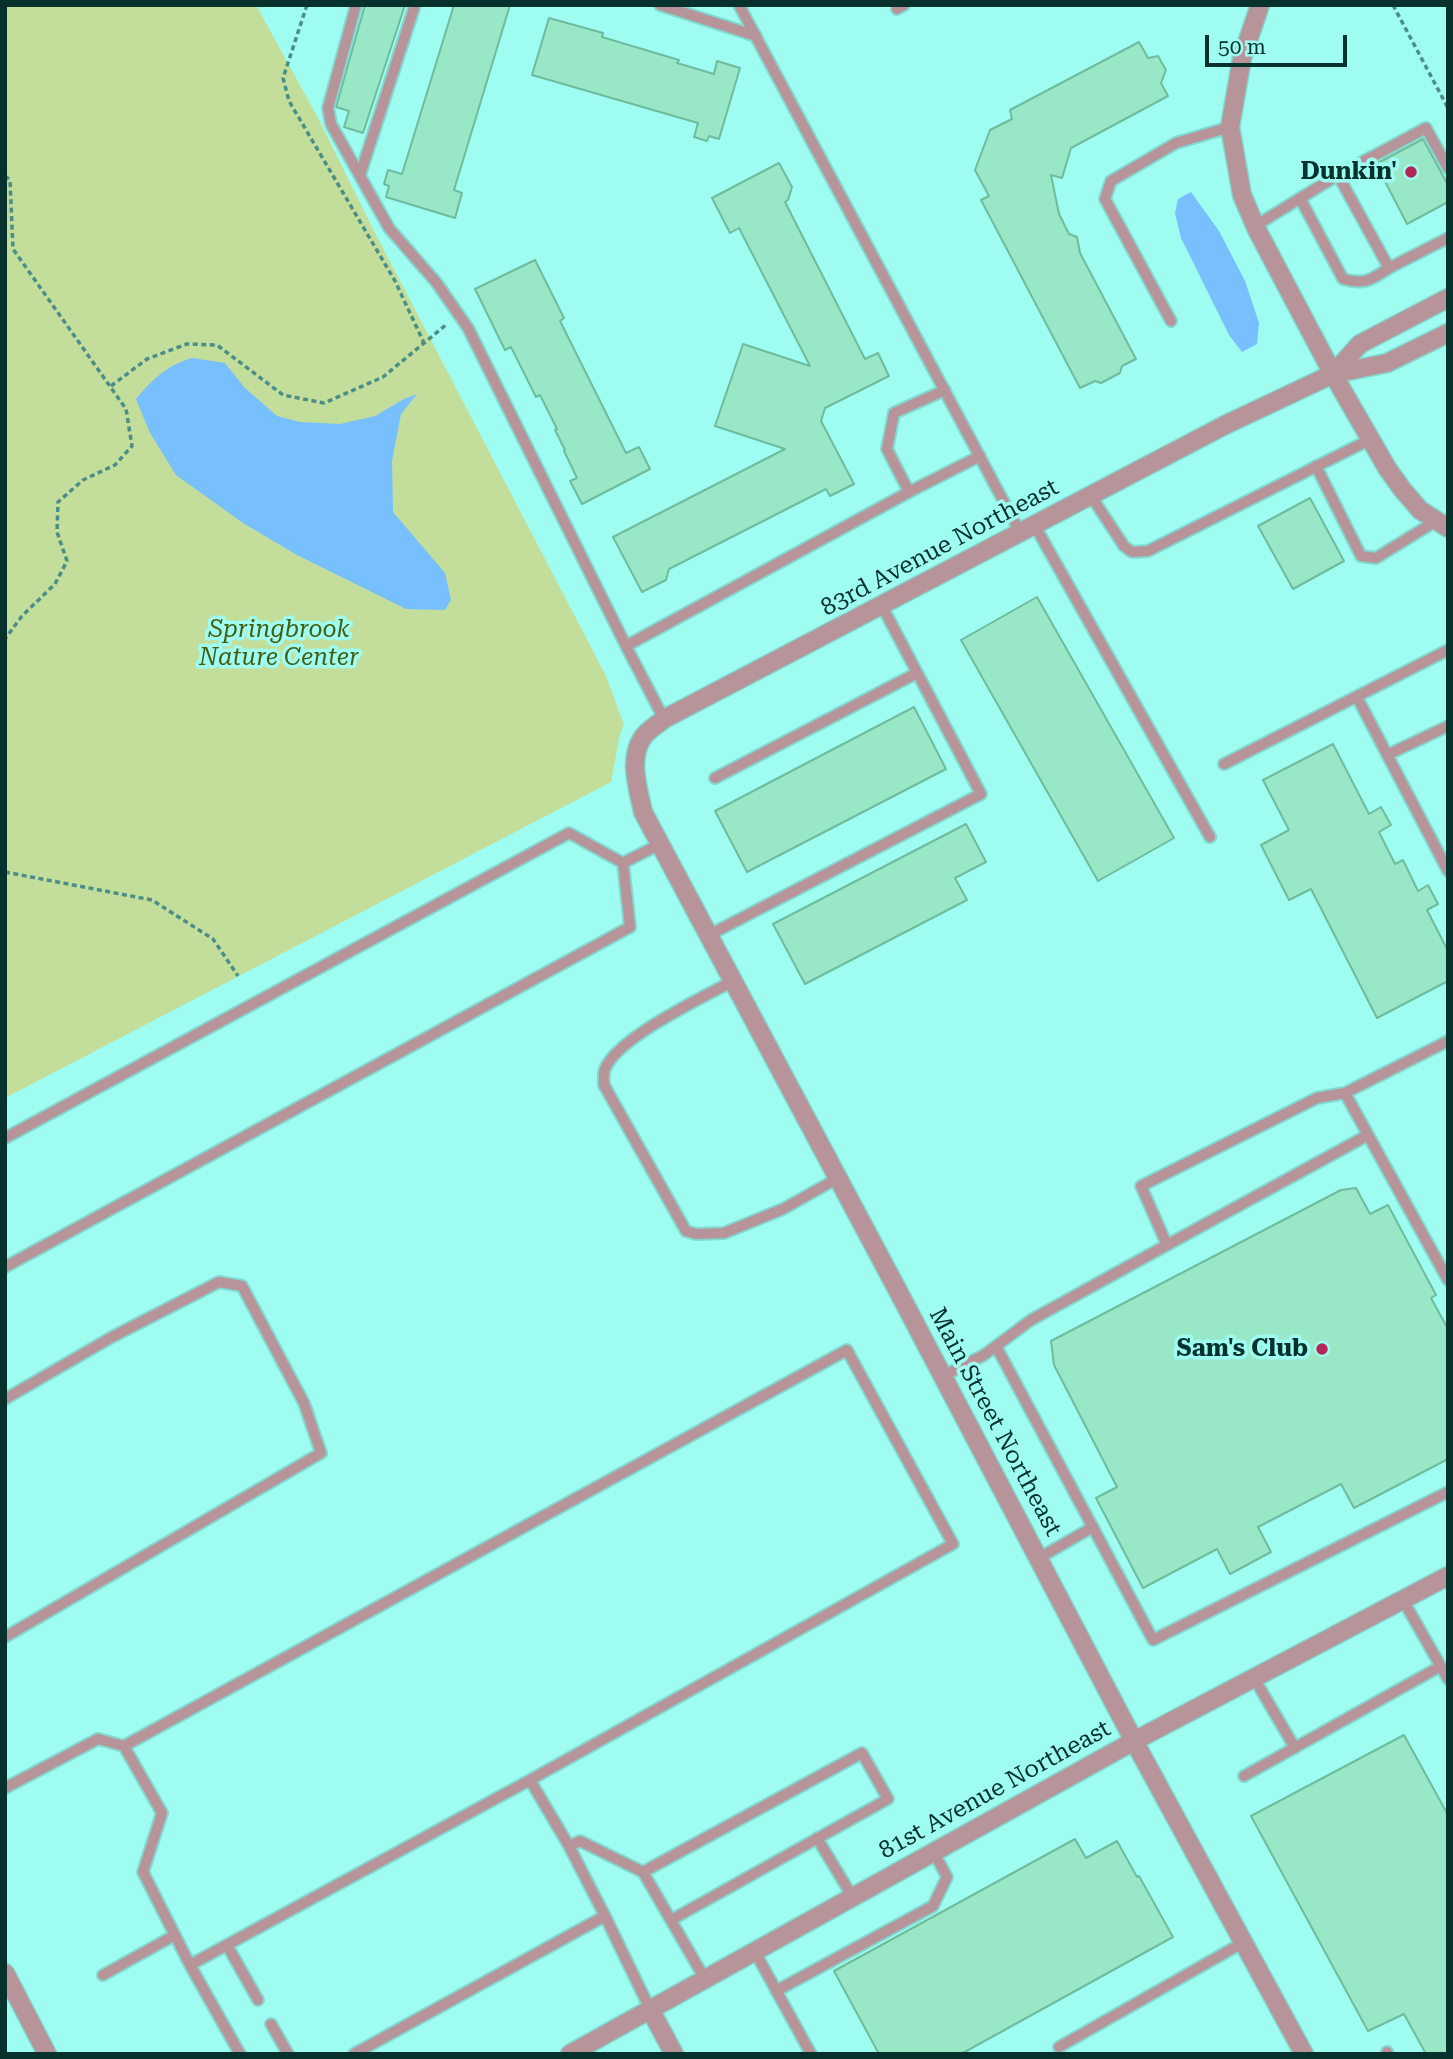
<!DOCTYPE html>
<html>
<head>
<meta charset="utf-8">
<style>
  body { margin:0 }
  #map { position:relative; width:1453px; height:2059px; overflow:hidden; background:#9efcf1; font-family:"Roboto Serif",serif }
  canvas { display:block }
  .frame { position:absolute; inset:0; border:7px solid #06312d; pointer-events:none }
  .scale { position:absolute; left:1205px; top:35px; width:142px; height:32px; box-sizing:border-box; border:4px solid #06312d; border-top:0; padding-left:9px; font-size:21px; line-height:24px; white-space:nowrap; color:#06312d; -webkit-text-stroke:5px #9efcf1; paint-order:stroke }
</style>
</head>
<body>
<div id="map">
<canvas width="1453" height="2059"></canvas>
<div class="frame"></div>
<div class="scale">50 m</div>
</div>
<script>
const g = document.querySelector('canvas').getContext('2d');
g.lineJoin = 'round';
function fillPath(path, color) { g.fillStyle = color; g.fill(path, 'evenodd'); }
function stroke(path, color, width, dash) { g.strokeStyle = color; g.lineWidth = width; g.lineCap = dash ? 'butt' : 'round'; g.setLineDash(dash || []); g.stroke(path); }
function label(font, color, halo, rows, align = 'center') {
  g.font = font + ' "Roboto Serif",serif'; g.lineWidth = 7; g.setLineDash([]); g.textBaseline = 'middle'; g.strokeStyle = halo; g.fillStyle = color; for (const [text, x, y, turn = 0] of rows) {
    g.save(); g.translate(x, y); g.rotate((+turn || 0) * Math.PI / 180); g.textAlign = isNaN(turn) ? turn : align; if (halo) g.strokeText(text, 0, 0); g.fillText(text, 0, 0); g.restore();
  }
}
const green = new Path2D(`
  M 5,5 L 256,5 L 318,118 L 373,229 L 606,676 L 624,725 L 620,734 L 611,782 L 5,1098 Z`);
const water = new Path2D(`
  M 1191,192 L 1219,231 L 1245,281 L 1259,323 L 1257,344 L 1242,352 L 1229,335 L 1181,238 L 1175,213 L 1178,199 Z
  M 192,358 L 225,363 L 245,388 L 277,416 L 300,422 L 340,424 L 375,416 L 404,399 L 417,394 L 401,414 L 392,461 L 393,512 L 445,573 L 451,600 L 445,610 L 406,609 L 297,555 L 243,523 L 176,475 L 150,433 L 136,399 C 154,378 166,366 192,358 Z`);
const building = new Path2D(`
  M 365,5 L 405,5 L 363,133 L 344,127 L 349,111 L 336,107 Z
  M 454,5 L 510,5 L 454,190 L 462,193 L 455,218 L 386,197 L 389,186 L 384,184 L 388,170 L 402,174 Z
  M 549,18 L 603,33 L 602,37 L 679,60 L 677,63 L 714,74 L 717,61 L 740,68 L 719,139 L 709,136 L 707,141 L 694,137 L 698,123 L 532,75 Z
  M 1139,42 L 1148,58 L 1158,56 L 1166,70 L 1161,83 L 1168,96 L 1071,148 L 1062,178 L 1051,175 L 1059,214 L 1069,234 L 1077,237 L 1080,253 L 1136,359 L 1122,366 L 1120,373 L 1101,383 L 1095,381 L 1080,388 L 981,200 L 989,196 L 975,170 L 990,130 L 1012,119 L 1010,110 Z
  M 1423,139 L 1448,185 L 1448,202 L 1407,224 L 1376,164 Z
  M 779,163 L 792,187 L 788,200 L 785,202 L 865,359 L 878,353 L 889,376 L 825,408 L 821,421 L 854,484 L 830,496 L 826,489 L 669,569 L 666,580 L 642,592 L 613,537 L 785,449 L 715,426 L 743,344 L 810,366 L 739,228 L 730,233 L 712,198 Z
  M 535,260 L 564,318 L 560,321 L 626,453 L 639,447 L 650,469 L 582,504 L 570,481 L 577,478 L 564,451 L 565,450 L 555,430 L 557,429 L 540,395 L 536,397 L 511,347 L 505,350 L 475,289 Z
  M 1310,498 L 1344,561 L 1293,589 L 1258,526 Z
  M 1037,597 L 1174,838 L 1098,881 L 961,640 Z
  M 914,707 L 946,769 L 747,872 L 715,811 Z
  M 1333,744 L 1369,814 L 1381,807 L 1391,825 L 1379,832 L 1395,864 L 1403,860 L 1418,891 L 1428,885 L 1438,904 L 1427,910 L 1448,951 L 1448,981 L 1377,1018 L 1311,889 L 1289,900 L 1261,845 L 1289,830 L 1263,780 Z
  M 966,824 L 986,862 L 955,878 L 967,900 L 805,984 L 773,924 Z
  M 1356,1188 L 1370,1214 L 1388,1205 L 1436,1295 L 1431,1298 L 1448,1329 L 1448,1459 L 1354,1508 L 1341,1484 L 1258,1527 L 1271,1552 L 1230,1574 L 1217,1549 L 1143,1588 L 1096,1498 L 1117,1487 L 1054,1365 L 1051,1341 L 1341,1190 Z
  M 1404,1735 L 1448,1815 L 1448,2054 L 1426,2054 L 1404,2014 L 1368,2031 L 1251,1816 Z
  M 1075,1839 L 1086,1858 L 1117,1841 L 1137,1877 L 1139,1876 L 1173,1937 L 961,2054 L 879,2054 L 834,1971 Z`);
const path = new Path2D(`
  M 307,5 L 283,78 L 289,101 L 395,281 L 424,343
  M 1393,5 L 1448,108
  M 5,176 L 10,180 L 13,249 L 126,409 L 132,446 L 115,465 L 83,480 L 58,502 L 57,532 L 67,561 L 55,584 L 22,616 L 5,639
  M 111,386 L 147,359 L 187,344 L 217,345 L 283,395 L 324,403 L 383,377 L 447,324
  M 5,872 L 152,900 L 213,939 L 238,976`);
const service = new Path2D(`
  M 356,5 L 328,108 L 331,124 L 389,228 L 436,282 L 468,328 L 626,646 L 664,719
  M 660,5 L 756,36
  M 739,5 L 1021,534
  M 897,9 L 904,5
  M 360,175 L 415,5
  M 1338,175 L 1389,268 L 1448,238
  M 1300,198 L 1343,279 C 1365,285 1371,280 1389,268
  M 1255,226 L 1338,175 L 1426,128 L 1448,168
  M 1171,321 L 1105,199 L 1111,181 L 1176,143 L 1230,127
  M 1316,466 L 1361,556 L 1376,558 L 1436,521
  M 909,492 L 980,456
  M 1091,496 L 1124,546 L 1132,552 L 1148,551 L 1371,439
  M 1035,526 L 1210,837
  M 626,646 L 909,492 L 887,449 L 894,413 L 945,390
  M 1357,697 L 1448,871
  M 1387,755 L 1448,726
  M 1224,764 L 1448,650
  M 715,778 L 917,673
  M 623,863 L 660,844
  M 709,935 L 981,794 L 882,606
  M 733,981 C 703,997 617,1038 605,1069 C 603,1073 604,1080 604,1085 L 686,1231 L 696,1234 L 724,1233 L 783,1209 L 838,1178
  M 1345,1093 L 1448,1280
  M 5,1138 L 569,833 L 623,863
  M 1167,1245 L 1368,1135
  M 5,1267 L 630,927 L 623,863
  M 996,1346 L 1153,1640 L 1448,1492
  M 943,1376 L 984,1355 L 1031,1320 L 1167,1245 L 1141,1186 L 1317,1098 L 1345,1093 L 1448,1041
  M 5,1399 L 112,1337 L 219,1282 L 242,1286 L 304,1403 L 321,1453 L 5,1637
  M 1039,1558 L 1093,1527
  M 1403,1600 L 1448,1679
  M 1254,1678 L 1295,1748
  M 124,1746 L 162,1813 L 143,1872 L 190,1965 L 240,2054
  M 1244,1776 L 1441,1666
  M 530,1780 L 569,1846 L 605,1916
  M 5,1788 L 98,1739 L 124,1746 L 847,1350 L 953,1544 L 530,1780 L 190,1965
  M 817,1838 L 852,1896
  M 569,1846 L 580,1841 L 643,1872 L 705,1979
  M 643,1872 L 862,1753 L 888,1799 L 671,1920
  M 227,1945 L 258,2000
  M 754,1950 L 811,2054
  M 103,1975 L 175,1935
  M 776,1991 L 933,1906 L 947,1877 L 933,1851
  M 271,2024 L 288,2054
  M 1059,2047 L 1244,1942
  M 1387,2052 L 1388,2054
  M 354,2054 L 605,1916 L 650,2009`);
const minor = new Path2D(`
  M 5,1973 L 47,2054
  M 650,2009 L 674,2054
  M 570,2054 L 1134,1741`);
const tertiary = new Path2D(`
  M 1260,5 L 1242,58 L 1230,127 L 1242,195 L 1257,230 L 1333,374 L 1387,468 L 1402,489 L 1420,510 L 1448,528
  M 1333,374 L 1360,344 L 1448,298
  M 1134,1741 L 1448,1576
  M 1304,2054 L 1134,1741 L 897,1289 L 643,812 C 638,788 628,759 643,737 C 648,730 658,724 664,719 L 1225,425 L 1333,374 L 1387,363 L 1448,333`);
const markers = [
  [1411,172,7,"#b52657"],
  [1322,1349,7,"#b52657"]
];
const poiNames = [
  ["Dunkin'",1397,172],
  ["Sam's Club",1308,1349]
];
const streetNames = [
  ["83rd Avenue Northeast",940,548,-28],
  ["Main Street Northeast",995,1422,62],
  ["81st Avenue Northeast",995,1790,-29]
];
const parkNames = [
  ["Springbrook",279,630],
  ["Nature Center",279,658]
];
fillPath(green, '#c2de9a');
fillPath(water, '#78bffd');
fillPath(building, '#98e7c6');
stroke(building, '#6ebc9d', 2);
stroke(service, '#83d7ce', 14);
stroke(minor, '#83d7ce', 21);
stroke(tertiary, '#83d7ce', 21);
stroke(path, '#4c8e87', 3.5, [5, 3.5]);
stroke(service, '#b6949a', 10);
stroke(minor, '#b6949a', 18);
stroke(tertiary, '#b6949a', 18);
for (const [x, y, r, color] of markers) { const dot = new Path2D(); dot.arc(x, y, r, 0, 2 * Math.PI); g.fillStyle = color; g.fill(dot); stroke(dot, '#9efcf1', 2.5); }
label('bold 24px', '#06312d', '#9efcf1', poiNames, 'right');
label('24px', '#06312d', '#9efcf1', streetNames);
label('italic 24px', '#455d11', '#9efcf1', parkNames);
</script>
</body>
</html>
